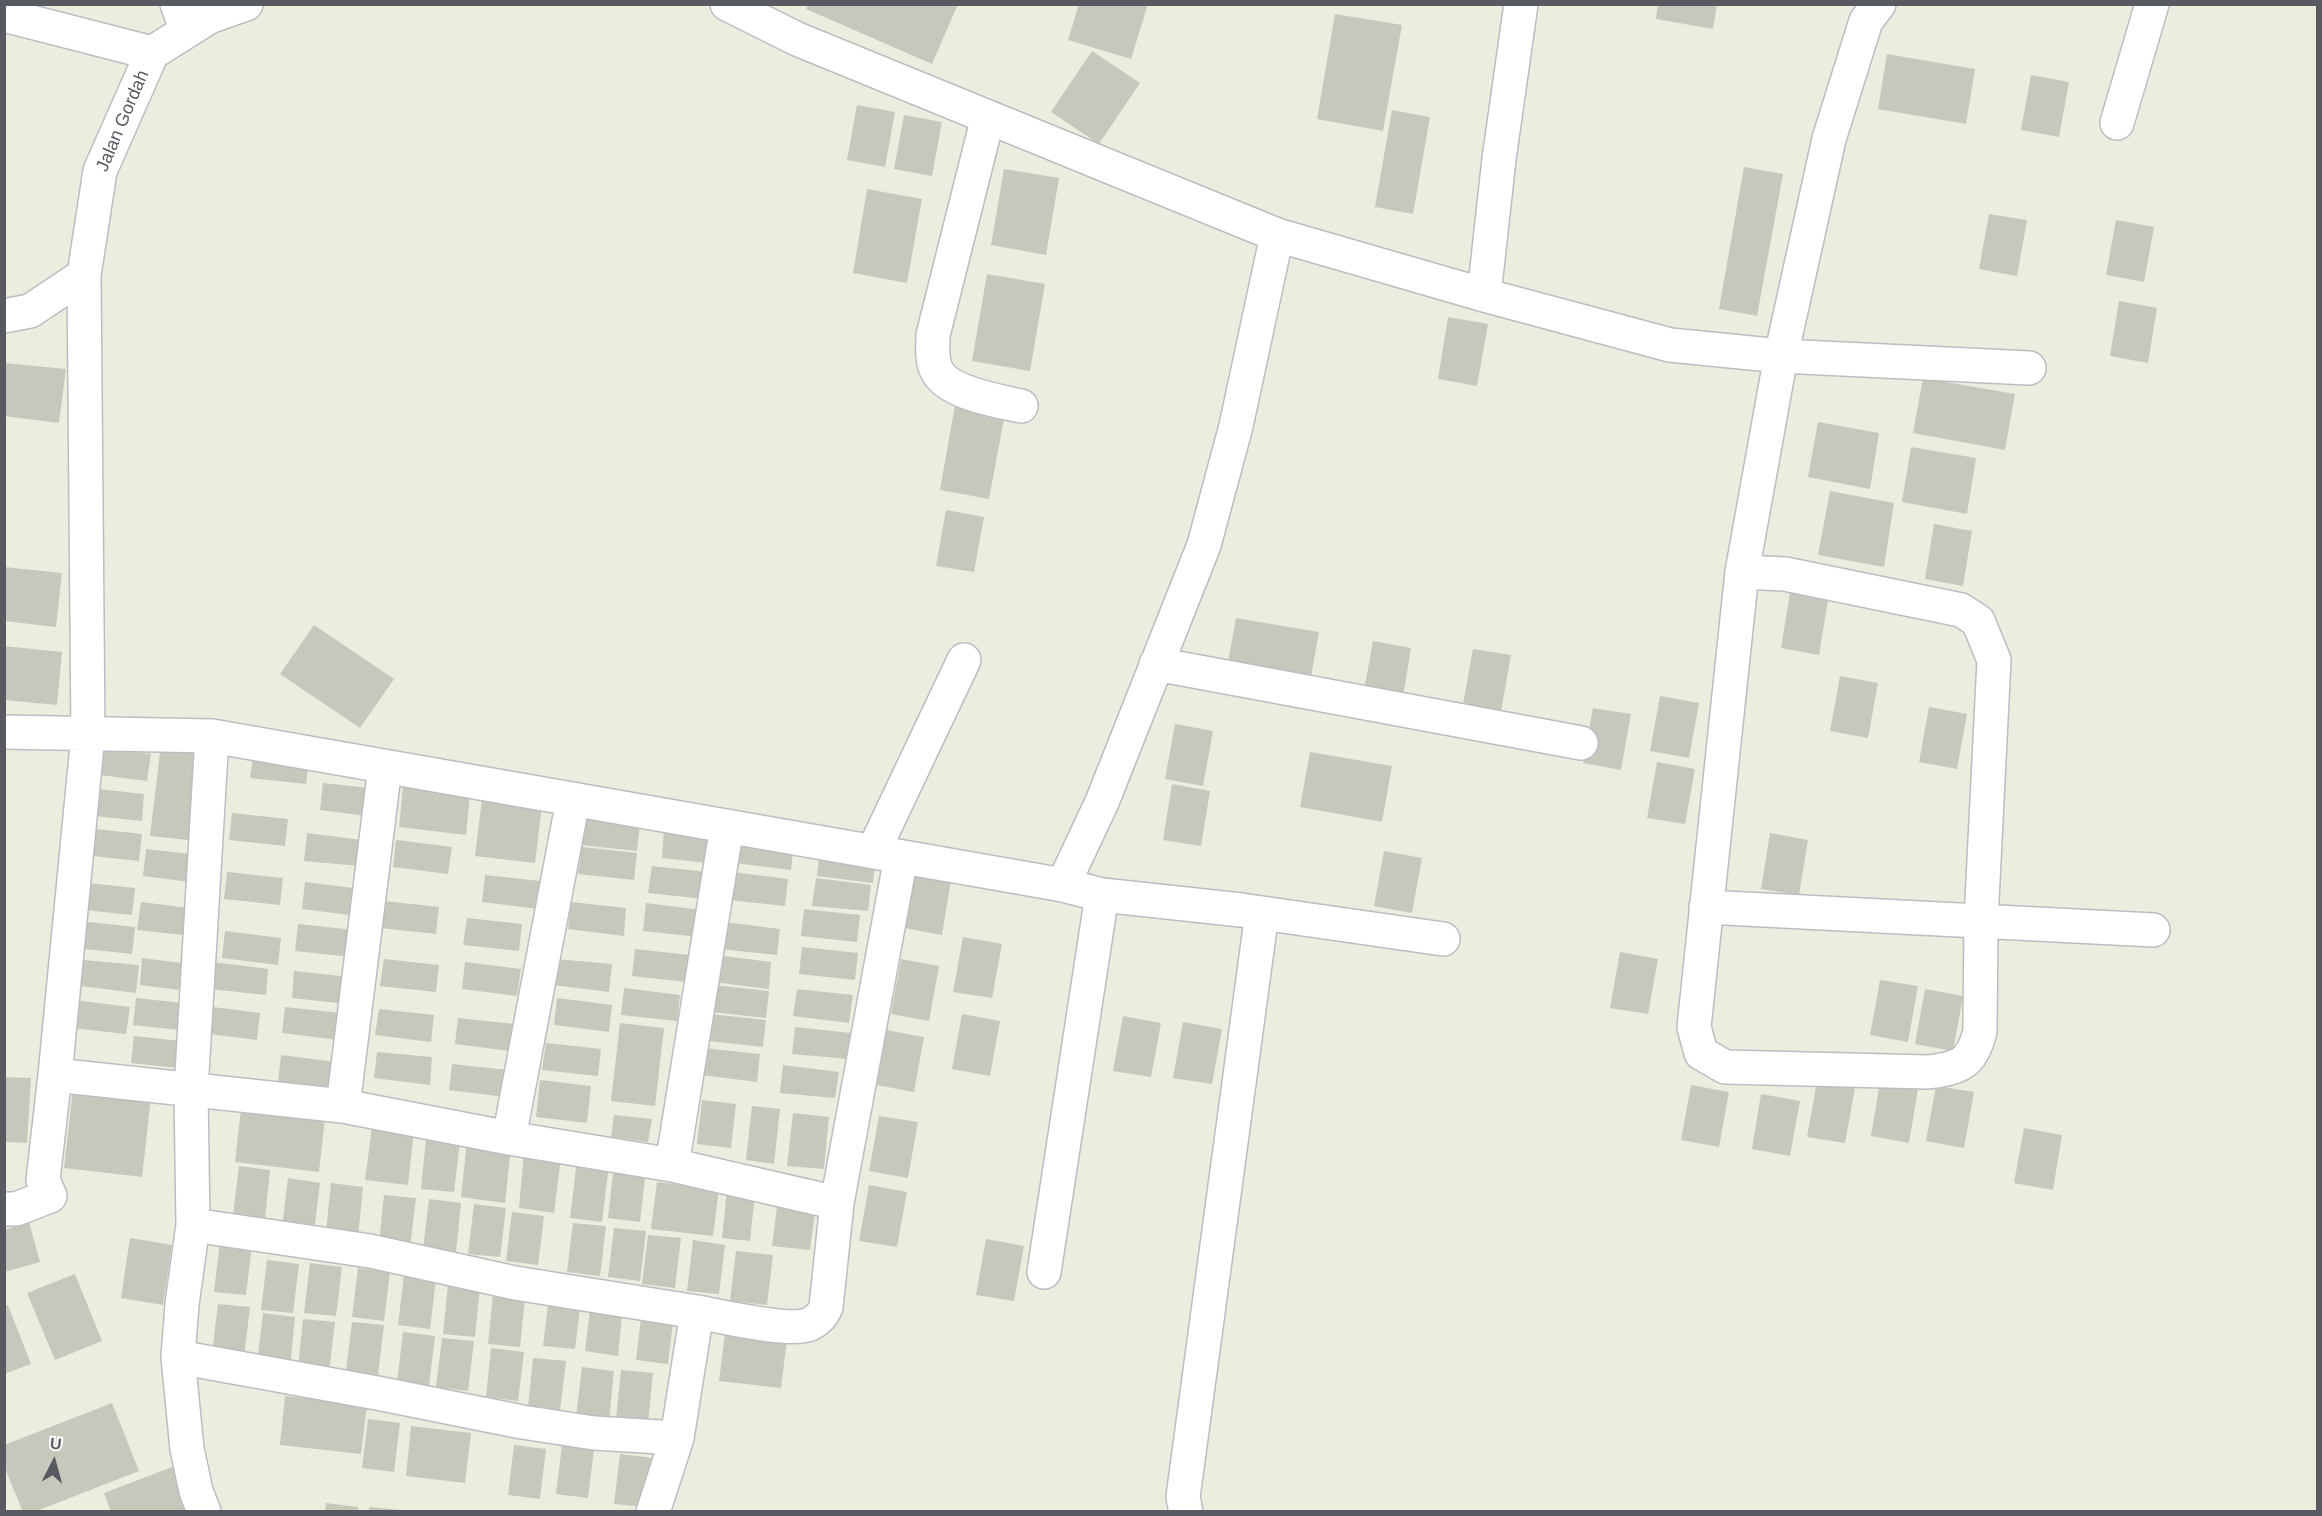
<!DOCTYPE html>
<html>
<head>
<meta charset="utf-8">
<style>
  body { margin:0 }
  #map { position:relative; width:2322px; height:1516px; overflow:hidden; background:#ececdf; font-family:Helvetica,sans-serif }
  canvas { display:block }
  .frame { position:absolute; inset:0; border:6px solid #585a61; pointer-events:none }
  .north { position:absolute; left:24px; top:1432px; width:60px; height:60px; -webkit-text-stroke:4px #fff; paint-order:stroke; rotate:6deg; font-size:16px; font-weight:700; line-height:24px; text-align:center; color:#585a61 }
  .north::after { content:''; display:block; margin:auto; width:21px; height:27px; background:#585a61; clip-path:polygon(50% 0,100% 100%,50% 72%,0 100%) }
</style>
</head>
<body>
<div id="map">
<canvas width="2322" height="1516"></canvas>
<div class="frame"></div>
<div class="north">U</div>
</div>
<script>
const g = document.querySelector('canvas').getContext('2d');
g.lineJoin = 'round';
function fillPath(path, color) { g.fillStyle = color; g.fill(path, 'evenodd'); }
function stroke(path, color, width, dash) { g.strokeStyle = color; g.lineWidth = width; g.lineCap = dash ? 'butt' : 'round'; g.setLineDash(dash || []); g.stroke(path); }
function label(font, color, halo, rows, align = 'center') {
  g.font = font + ' Helvetica,sans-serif'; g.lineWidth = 4.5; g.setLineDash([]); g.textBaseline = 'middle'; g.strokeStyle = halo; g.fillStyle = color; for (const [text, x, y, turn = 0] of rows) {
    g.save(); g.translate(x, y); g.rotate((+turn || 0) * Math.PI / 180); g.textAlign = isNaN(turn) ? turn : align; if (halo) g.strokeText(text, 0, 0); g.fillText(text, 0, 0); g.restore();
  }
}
const building = new Path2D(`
  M 808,4 L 958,4 L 932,64 L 806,9 Z
  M 1079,4 L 1148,4 L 1131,59 L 1068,40 Z
  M 1658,4 L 1717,4 L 1713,29 L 1656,19 Z
  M 1335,14 L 1402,25 L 1383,131 L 1317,119 Z
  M 1092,51 L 1140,83 L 1099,144 L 1051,112 Z
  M 1887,54 L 1975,69 L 1966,124 L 1878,109 Z
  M 2031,75 L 2069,82 L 2059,137 L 2021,130 Z
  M 857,105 L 895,112 L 885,167 L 847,160 Z
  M 1392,110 L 1430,117 L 1413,214 L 1375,207 Z
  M 904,115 L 942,122 L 932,176 L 894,169 Z
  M 1744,167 L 1783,174 L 1757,316 L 1719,309 Z
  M 1004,169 L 1059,178 L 1046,255 L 991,245 Z
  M 867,189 L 922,199 L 907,283 L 853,273 Z
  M 1989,214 L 2027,220 L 2017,276 L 1979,269 Z
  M 2116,220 L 2154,227 L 2144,282 L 2106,275 Z
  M 987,274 L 1045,284 L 1030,371 L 972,361 Z
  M 2119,301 L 2157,308 L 2148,363 L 2110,356 Z
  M 1448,317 L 1488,324 L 1477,386 L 1438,379 Z
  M 4,363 L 66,369 L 59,423 L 4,416 Z
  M 1923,378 L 2015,394 L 2005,450 L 1913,433 Z
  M 955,405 L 1005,414 L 989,499 L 940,490 Z
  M 1818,422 L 1879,433 L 1870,489 L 1808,477 Z
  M 1911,447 L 1976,458 L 1967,514 L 1902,502 Z
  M 1830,491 L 1894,503 L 1884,567 L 1818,555 Z
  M 946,510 L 984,517 L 974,572 L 936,566 Z
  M 1934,524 L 1972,531 L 1963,586 L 1925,579 Z
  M 4,567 L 62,573 L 56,627 L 4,621 Z
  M 1790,593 L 1828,600 L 1819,655 L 1781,648 Z
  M 1236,618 L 1319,632 L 1309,688 L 1226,673 Z
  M 314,625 L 394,679 L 360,728 L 280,674 Z
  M 1373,641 L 1411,648 L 1402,703 L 1363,696 Z
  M 4,646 L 62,652 L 57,705 L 4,700 Z
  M 1473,649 L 1511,655 L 1501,711 L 1463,704 Z
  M 1840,676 L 1878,683 L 1868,738 L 1830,731 Z
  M 1660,696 L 1699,703 L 1689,758 L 1650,751 Z
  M 1929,707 L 1967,714 L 1957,769 L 1919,762 Z
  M 1593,708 L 1631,714 L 1621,770 L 1583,763 Z
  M 1175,724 L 1213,731 L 1203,786 L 1165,779 Z
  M 161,744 L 199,748 L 189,840 L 150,836 Z
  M 95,748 L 151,754 L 147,781 L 92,774 Z
  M 254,751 L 309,758 L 306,784 L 250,778 Z
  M 1310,752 L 1392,766 L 1382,822 L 1300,807 Z
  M 1657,762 L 1695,769 L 1685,824 L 1647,818 Z
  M 404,777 L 471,785 L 466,835 L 399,827 Z
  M 323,783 L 379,789 L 375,817 L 320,810 Z
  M 1172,784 L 1210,791 L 1201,846 L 1163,840 Z
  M 89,788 L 144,794 L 142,821 L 85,815 Z
  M 482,799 L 542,805 L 535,863 L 475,856 Z
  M 232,813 L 288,819 L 285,846 L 229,840 Z
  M 585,818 L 640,824 L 637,851 L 581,845 Z
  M 86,828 L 142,834 L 139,861 L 83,855 Z
  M 664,830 L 720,837 L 717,864 L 662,858 Z
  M 307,833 L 362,840 L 360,866 L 304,861 Z
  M 1770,833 L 1808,840 L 1799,895 L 1761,889 Z
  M 738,837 L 794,843 L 791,870 L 735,863 Z
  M 396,840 L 452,847 L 448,874 L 393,867 Z
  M 582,847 L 637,853 L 634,880 L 578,874 Z
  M 146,849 L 201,855 L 198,883 L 143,876 Z
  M 820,849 L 876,855 L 873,883 L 817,876 Z
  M 1384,851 L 1422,858 L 1412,913 L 1374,906 Z
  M 652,866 L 707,872 L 704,899 L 648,893 Z
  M 227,872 L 283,878 L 280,905 L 224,899 Z
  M 732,872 L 788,879 L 785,906 L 729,900 Z
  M 913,874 L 951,880 L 942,935 L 904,928 Z
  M 485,875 L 540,881 L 538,909 L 482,902 Z
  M 816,878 L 871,885 L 868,911 L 812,906 Z
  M 79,882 L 135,888 L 132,915 L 75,909 Z
  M 305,882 L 361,889 L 358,916 L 302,909 Z
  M 384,901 L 439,907 L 436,934 L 380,928 Z
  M 141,902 L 196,909 L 193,936 L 137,930 Z
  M 571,902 L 626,908 L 624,936 L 568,929 Z
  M 646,903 L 702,910 L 699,937 L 643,931 Z
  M 804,909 L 860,915 L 857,942 L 801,936 Z
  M 467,918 L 522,924 L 519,951 L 463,945 Z
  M 79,921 L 135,927 L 132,954 L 76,948 Z
  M 724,922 L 780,929 L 777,955 L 721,949 Z
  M 298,924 L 354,930 L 351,957 L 295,951 Z
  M 225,931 L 281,938 L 278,965 L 222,958 Z
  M 963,937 L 1002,944 L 992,998 L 953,992 Z
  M 802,947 L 858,953 L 855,980 L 799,974 Z
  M 635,949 L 690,955 L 687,982 L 632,976 Z
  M 1620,952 L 1658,959 L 1648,1014 L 1610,1008 Z
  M 716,955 L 771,962 L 769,989 L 713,982 Z
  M 142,958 L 198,965 L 195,992 L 140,985 Z
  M 384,959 L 439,965 L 436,992 L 380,986 Z
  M 556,959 L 612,964 L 609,992 L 553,985 Z
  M 901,959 L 939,966 L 929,1021 L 891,1014 Z
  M 83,960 L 139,965 L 136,993 L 81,986 Z
  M 213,962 L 268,969 L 266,995 L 210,989 Z
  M 465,962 L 521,969 L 517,996 L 462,989 Z
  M 294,971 L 350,977 L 347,1004 L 292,998 Z
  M 1880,980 L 1918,986 L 1908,1042 L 1870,1035 Z
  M 713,985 L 769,991 L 766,1018 L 711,1012 Z
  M 624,988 L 680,995 L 677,1021 L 621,1015 Z
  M 797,989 L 853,995 L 849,1023 L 793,1016 Z
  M 1925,989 L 1963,996 L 1953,1051 L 1915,1044 Z
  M 136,998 L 192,1004 L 189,1031 L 133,1025 Z
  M 557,998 L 612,1005 L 609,1032 L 554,1025 Z
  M 74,1000 L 130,1007 L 126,1034 L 71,1028 Z
  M 205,1006 L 260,1013 L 257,1040 L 201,1033 Z
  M 285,1007 L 341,1013 L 338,1040 L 282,1033 Z
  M 379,1009 L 434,1015 L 431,1042 L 375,1035 Z
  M 710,1014 L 766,1020 L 763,1047 L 708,1041 Z
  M 962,1014 L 1000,1021 L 990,1076 L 952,1069 Z
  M 1123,1016 L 1161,1023 L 1151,1077 L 1113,1071 Z
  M 458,1018 L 514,1024 L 510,1051 L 455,1044 Z
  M 1183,1022 L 1222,1029 L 1212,1084 L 1173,1078 Z
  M 620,1023 L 664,1028 L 655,1106 L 611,1101 Z
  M 795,1027 L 851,1033 L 848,1059 L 792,1054 Z
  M 886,1030 L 924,1037 L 914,1092 L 876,1085 Z
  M 134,1036 L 190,1042 L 187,1069 L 131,1063 Z
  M 546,1043 L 601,1049 L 598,1076 L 542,1070 Z
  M 704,1048 L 760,1054 L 757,1082 L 701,1075 Z
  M 377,1052 L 432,1057 L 430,1085 L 374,1078 Z
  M 281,1055 L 336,1062 L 333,1089 L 278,1083 Z
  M 452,1064 L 508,1070 L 505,1097 L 449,1090 Z
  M 783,1065 L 839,1072 L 835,1098 L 780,1093 Z
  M 4,1077 L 31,1078 L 27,1143 L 4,1142 Z
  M 74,1079 L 152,1088 L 142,1177 L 64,1168 Z
  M 540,1080 L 591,1086 L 587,1123 L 536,1117 Z
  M 1817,1081 L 1855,1088 L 1845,1143 L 1807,1137 Z
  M 1880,1082 L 1918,1089 L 1909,1143 L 1871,1136 Z
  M 1691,1085 L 1729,1092 L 1719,1147 L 1681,1140 Z
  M 1936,1086 L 1974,1092 L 1964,1148 L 1926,1141 Z
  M 1761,1094 L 1800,1101 L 1790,1156 L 1752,1149 Z
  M 242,1100 L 326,1109 L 319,1172 L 235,1162 Z
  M 702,1100 L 736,1104 L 731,1148 L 697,1144 Z
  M 752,1106 L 780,1109 L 774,1164 L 746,1160 Z
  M 793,1113 L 829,1117 L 824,1169 L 787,1166 Z
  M 614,1115 L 652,1119 L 648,1142 L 611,1137 Z
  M 879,1116 L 918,1122 L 908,1178 L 869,1171 Z
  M 372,1127 L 414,1131 L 408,1185 L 365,1180 Z
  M 2024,1128 L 2062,1135 L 2053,1190 L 2014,1183 Z
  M 426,1139 L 460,1142 L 454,1192 L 421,1189 Z
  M 467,1142 L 511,1147 L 505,1203 L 461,1197 Z
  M 524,1153 L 561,1157 L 554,1213 L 519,1208 Z
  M 577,1160 L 609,1164 L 602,1222 L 570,1218 Z
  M 614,1165 L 646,1169 L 640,1222 L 608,1218 Z
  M 239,1166 L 270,1170 L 265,1219 L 233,1216 Z
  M 288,1178 L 320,1183 L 314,1232 L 282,1228 Z
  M 657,1182 L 719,1189 L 713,1236 L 651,1229 Z
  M 331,1183 L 363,1187 L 358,1237 L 326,1232 Z
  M 869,1185 L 907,1192 L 897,1247 L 859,1241 Z
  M 727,1190 L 755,1193 L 750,1241 L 722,1238 Z
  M 384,1195 L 416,1198 L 410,1248 L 379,1244 Z
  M 429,1199 L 461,1203 L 456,1252 L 423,1249 Z
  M 474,1204 L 506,1208 L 500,1257 L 468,1254 Z
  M 777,1207 L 815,1212 L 810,1250 L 772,1246 Z
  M 512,1212 L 544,1216 L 538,1265 L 506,1261 Z
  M 29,1222 L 40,1262 L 4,1272 L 4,1230 Z
  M 573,1223 L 606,1226 L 600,1276 L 567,1272 Z
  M 614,1228 L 646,1231 L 640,1281 L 608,1277 Z
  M 648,1235 L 681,1238 L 675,1288 L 642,1284 Z
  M 130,1238 L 172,1245 L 163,1305 L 121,1298 Z
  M 986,1239 L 1024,1246 L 1014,1301 L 976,1295 Z
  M 693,1240 L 725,1245 L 719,1294 L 687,1291 Z
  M 220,1241 L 252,1245 L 246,1295 L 214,1292 Z
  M 736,1251 L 773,1255 L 767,1305 L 730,1301 Z
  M 267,1260 L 299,1264 L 293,1313 L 261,1310 Z
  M 310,1263 L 342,1267 L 336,1316 L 304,1313 Z
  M 358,1268 L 390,1272 L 384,1321 L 352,1317 Z
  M 75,1274 L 102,1341 L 55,1360 L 27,1293 Z
  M 404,1275 L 436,1279 L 430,1329 L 398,1325 Z
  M 448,1284 L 480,1288 L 475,1337 L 443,1334 Z
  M 493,1294 L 525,1298 L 520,1347 L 488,1344 Z
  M 549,1296 L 581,1300 L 575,1349 L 543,1346 Z
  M 591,1302 L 623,1306 L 618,1356 L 585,1351 Z
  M 218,1304 L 250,1307 L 244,1357 L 212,1353 Z
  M 8,1305 L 31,1364 L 4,1374 L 4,1306 Z
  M 642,1310 L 674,1314 L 668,1364 L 636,1360 Z
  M 263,1313 L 295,1317 L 290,1367 L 257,1364 Z
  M 303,1319 L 335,1322 L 329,1372 L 298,1368 Z
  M 352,1322 L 384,1325 L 378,1375 L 346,1371 Z
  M 403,1332 L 435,1336 L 429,1386 L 397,1382 Z
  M 725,1333 L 787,1339 L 781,1388 L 719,1381 Z
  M 442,1338 L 474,1341 L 468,1391 L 436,1387 Z
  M 491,1348 L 524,1352 L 518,1401 L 486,1397 Z
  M 533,1358 L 566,1361 L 560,1411 L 528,1407 Z
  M 582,1367 L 614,1371 L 609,1421 L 576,1417 Z
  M 621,1370 L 653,1373 L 648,1423 L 616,1419 Z
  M 285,1396 L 367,1405 L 361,1454 L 280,1445 Z
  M 112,1403 L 139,1471 L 34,1512 L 23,1512 L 4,1466 L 4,1445 Z
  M 368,1419 L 400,1423 L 394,1472 L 362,1468 Z
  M 411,1426 L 471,1433 L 465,1483 L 406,1476 Z
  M 514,1445 L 546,1449 L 540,1499 L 508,1495 Z
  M 562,1445 L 594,1449 L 588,1498 L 556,1494 Z
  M 620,1454 L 652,1458 L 646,1507 L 614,1504 Z
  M 175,1466 L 192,1512 L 111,1512 L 104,1493 Z
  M 326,1503 L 358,1507 L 358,1512 L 325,1512 Z
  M 369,1507 L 401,1510 L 401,1512 L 369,1512 Z`);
const minor = new Path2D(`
  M 177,4 L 187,31
  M 727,4 L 797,39 L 1277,235 L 1484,295 L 1670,345 L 1781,356 L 2029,368
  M 4,15 L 152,53
  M 988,117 L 933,335 C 933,347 931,360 937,371 C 948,393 998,401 1021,406
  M 2117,123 L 2152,4
  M 1484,295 L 1499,159 L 1521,4
  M 4,316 L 30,311 L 84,275 L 100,171 L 152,53 L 209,17 L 246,4
  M 1742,572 L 1785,574 L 1961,610 L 1978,621 L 1994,660 L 1981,921 L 1980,1031 C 1972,1064 1960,1068 1928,1072 L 1725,1067 L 1701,1053 L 1694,1027 L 1742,572 L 1781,356 L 1829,139 L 1866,21 L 1879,4
  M 1156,664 L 1581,743
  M 4,732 L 212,736 L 1063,885 L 1102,802 L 1204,545 L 1236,426 L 1277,235
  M 873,852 L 964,660
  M 1063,885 L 1102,895 L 1241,910 L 1443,939
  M 1706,907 L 2153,930
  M 55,1075 L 343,1106 L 509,1138 L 672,1165 L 837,1203
  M 343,1106 L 385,767
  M 509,1138 L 573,800
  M 672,1165 L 727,826
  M 4,1209 L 16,1209 L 50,1196 L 43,1180 L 55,1075 L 88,735 L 84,275
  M 193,1225 L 370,1251 L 515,1283 L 697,1312 L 677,1438 L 653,1512
  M 1044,1272 L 1102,895
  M 697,1312 C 721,1316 790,1333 810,1324 C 818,1320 823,1315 826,1307 L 837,1203 L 901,857
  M 178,1357 L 377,1393 L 522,1422 L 594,1433 L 677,1438
  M 204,1512 L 196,1491 L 187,1449 L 178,1357 L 182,1304 L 193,1225 L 191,1090 L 212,736
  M 1186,1512 L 1183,1497 L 1262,913`);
const streetNames = [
  ["Jalan Gordah",123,121,-67]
];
fillPath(building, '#c7c7bc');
stroke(minor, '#bcbdc4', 36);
stroke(minor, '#fff', 33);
label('18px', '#585a61', '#fff', streetNames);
</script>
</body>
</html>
